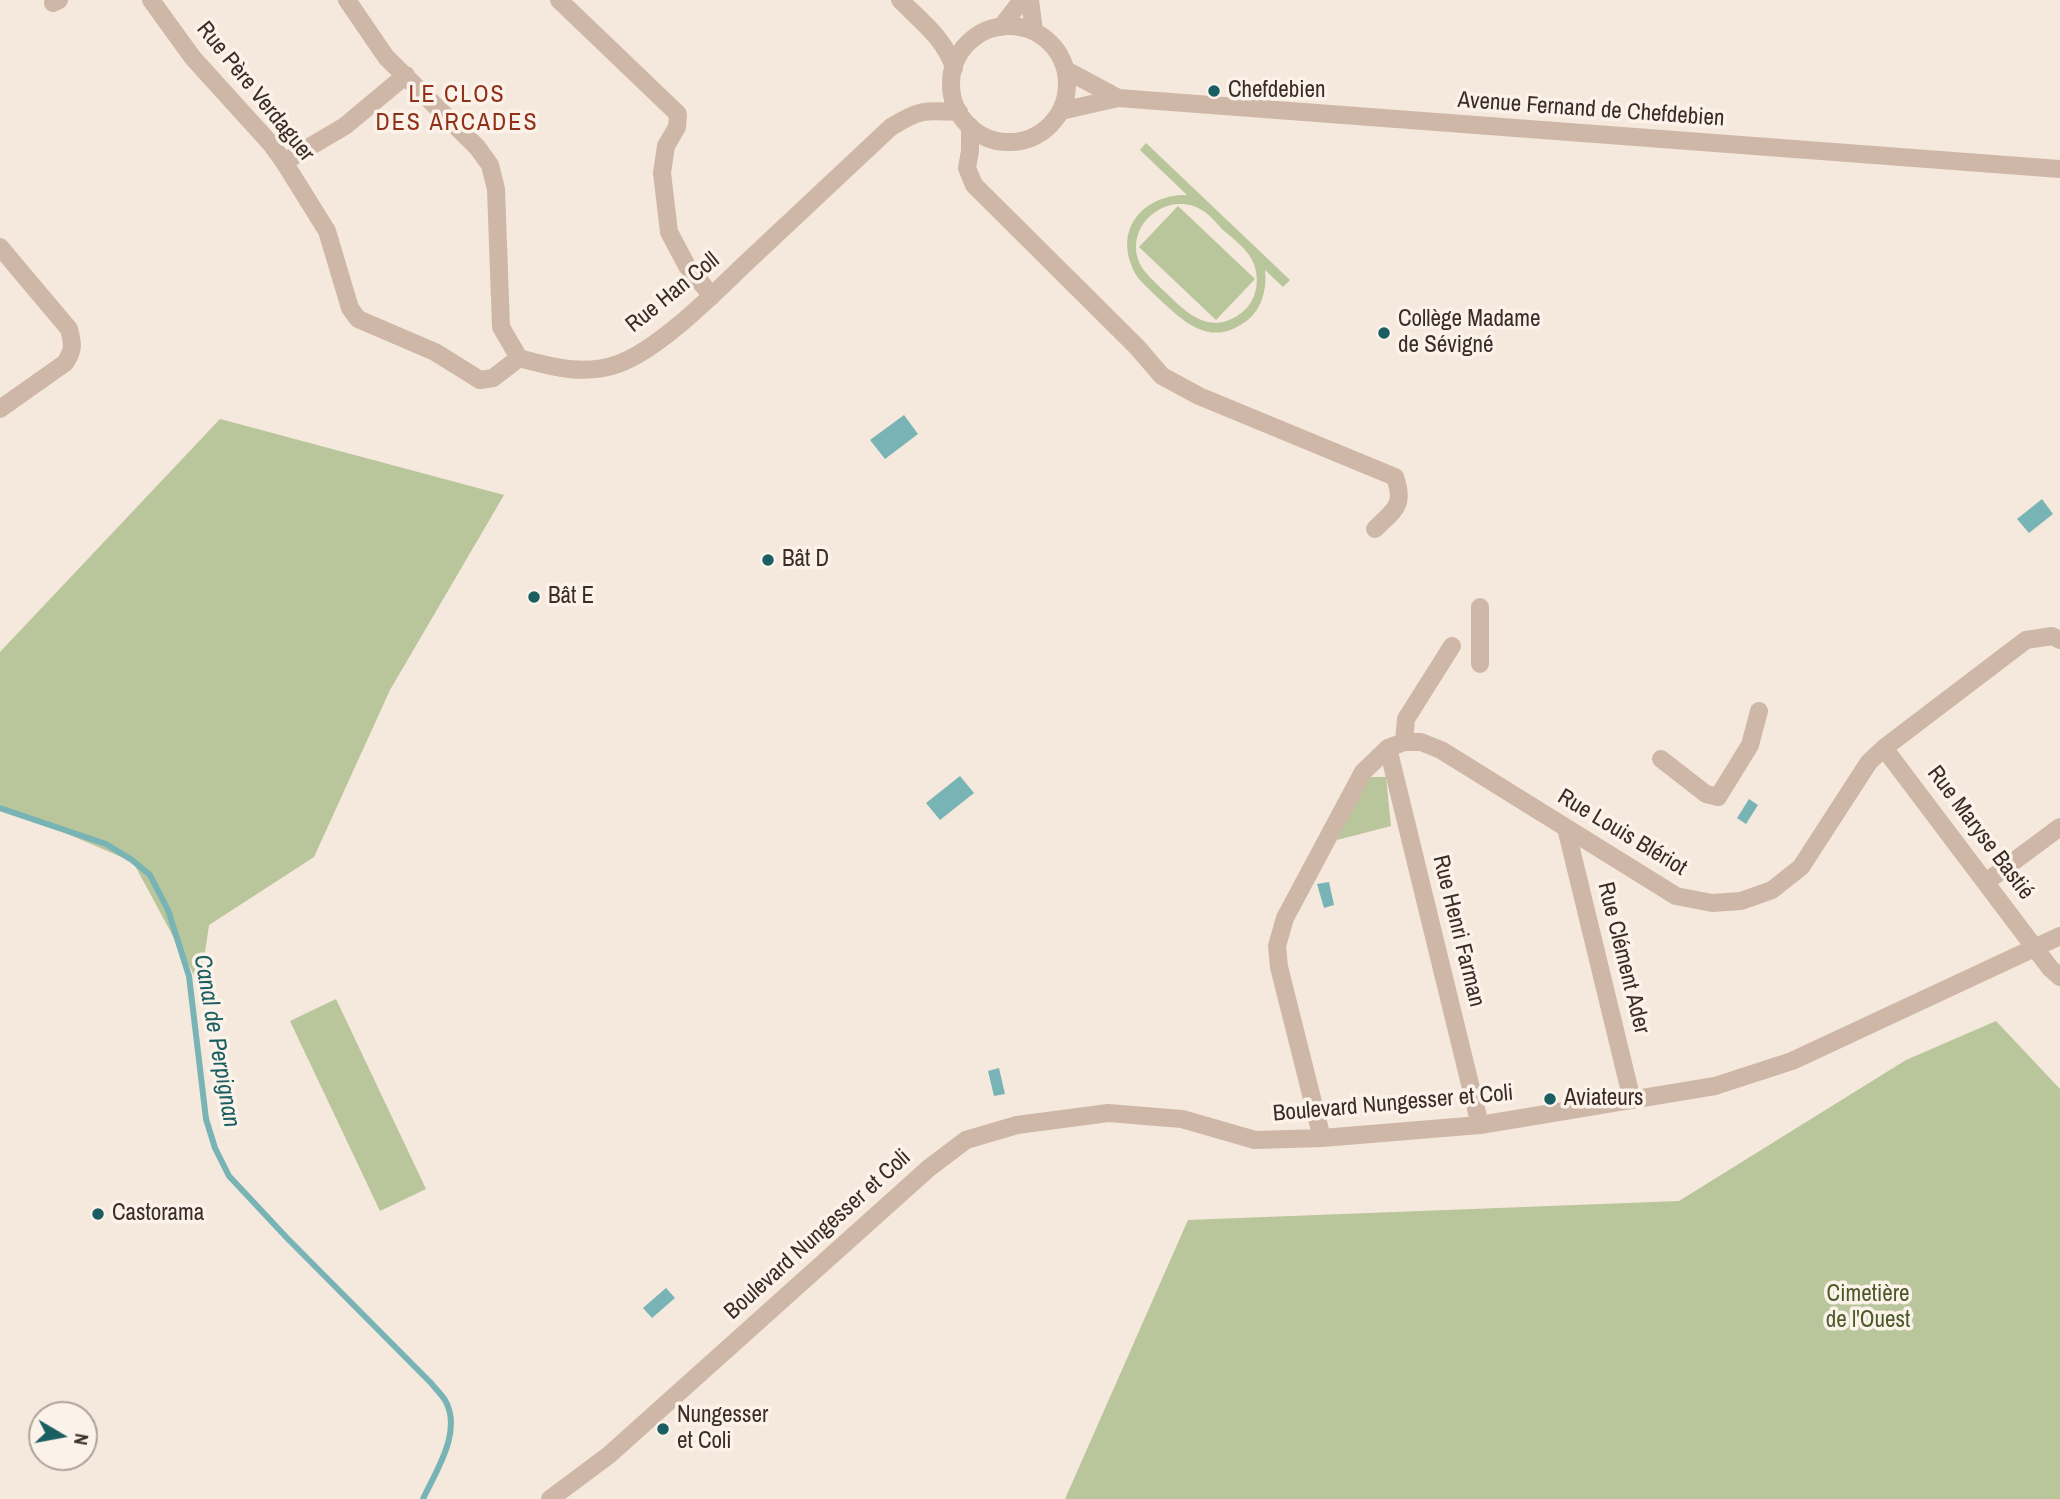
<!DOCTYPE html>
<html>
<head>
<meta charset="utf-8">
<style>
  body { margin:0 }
  #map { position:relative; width:2060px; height:1499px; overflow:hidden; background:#f5e8dc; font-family:"Archivo Narrow",sans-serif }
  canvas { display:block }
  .north { position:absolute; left:28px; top:1401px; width:70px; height:70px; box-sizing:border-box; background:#fbf2e9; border:2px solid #aea39c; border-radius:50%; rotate:100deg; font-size:19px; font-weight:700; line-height:28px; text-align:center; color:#3a2d28 }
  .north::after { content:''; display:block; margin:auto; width:24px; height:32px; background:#195e60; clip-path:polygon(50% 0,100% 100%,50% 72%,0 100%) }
</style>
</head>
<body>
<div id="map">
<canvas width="2060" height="1499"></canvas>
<div class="north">N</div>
</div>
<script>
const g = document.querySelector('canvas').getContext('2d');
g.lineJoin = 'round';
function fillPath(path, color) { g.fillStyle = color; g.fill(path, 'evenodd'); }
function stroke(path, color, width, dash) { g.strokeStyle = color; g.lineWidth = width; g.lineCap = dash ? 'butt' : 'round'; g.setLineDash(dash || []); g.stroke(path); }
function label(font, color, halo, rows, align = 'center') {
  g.font = font + ' "Archivo Narrow",sans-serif'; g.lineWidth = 7; g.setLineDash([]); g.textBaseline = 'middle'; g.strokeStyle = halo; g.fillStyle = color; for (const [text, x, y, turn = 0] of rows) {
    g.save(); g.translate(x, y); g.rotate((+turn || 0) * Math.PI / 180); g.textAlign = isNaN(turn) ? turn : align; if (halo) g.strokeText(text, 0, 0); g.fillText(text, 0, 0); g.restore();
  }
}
const green = new Path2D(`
  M 1146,143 L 1290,280 L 1283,287 L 1265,270 C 1267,290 1262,310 1245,322 C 1209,348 1183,321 1157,297 C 1147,287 1135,278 1131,264 C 1116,223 1149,194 1187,195 L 1140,150 ZM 1177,204 C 1184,204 1191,204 1198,208 C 1207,212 1215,221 1222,229 C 1231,237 1242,245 1249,255 C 1263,275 1258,304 1237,316 C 1206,335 1184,310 1163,290 C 1155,282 1144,273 1139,262 C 1128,234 1149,207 1177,204 Z
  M 1178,206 L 1255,279 L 1216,320 L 1139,247 Z
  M 220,419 L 504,495 L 390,690 L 314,857 L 209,925 L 200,986 L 133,862 L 0,805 L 0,652 Z
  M 1367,777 L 1386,777 L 1391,826 L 1337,840 Z
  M 336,999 L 426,1189 L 380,1211 L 290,1021 Z
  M 1996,1021 L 2060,1089 L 2060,1499 L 1065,1499 L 1188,1220 L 1679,1201 L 1906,1060 Z`);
const water = new Path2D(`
  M 904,415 L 918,434 L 885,459 L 870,440 Z
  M 2042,499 L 2053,514 L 2029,533 L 2017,519 Z
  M 960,776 L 974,793 L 940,820 L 926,803 Z
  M 1749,799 L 1758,805 L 1746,824 L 1737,818 Z
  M 1329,882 L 1334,905 L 1324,908 L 1317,884 Z
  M 999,1068 L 1005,1094 L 994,1096 L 988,1071 Z
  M 666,1288 L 675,1298 L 652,1318 L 643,1308 Z`);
const stream = new Path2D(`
  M 0,808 L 106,844 L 132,860 L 150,875 L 168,910 L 189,976 L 206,1119 L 215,1148 L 229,1176 L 287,1238 L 431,1383 C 435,1388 441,1394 445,1400 C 463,1431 436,1471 423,1499`);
const minor = new Path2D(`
  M 151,0 L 193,58 L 271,144 L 284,162 L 327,231 L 350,308 L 358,319 L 435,352 L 480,380 L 493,378 L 519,358
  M 347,0 L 386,57 L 477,147 L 490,165 L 496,189 L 501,327 L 519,358 C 552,367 584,376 618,364 C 661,348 713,294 747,262 C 795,217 843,172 891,127 C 920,109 925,110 959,112
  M 559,0 L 678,114 L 677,127 L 666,146 L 662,173 L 669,232 L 687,266 L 712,296
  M 900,0 C 921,21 945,39 954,68
  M 1030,0 L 1034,31
  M 53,3 L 59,0
  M951 84a58 58 0 1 1 116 0a58 58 0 1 1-116 0Z
  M 1001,27 L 1022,0
  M 1066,70 L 1118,98
  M 1061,111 L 1118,98 L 2060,169
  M 970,126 L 970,151 L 967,168 L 974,185 L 1137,347 L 1162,376 L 1199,396 L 1395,477 C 1405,506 1395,509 1375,529
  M 284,162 L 345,126 L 406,75
  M 0,247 L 69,329 C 73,344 74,350 65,363 L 0,409
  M 1480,664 L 1480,607
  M 1404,742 L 1406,719 L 1452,646
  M 1388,748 L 1480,1125
  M 1884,748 L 2050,968 L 2060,977
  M 1661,759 L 1706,794 L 1718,797 L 1750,745 L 1759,711
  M 1566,828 L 1632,1100
  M 1986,882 L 2060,827
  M 1322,1138 L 1279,967 L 1277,946 L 1285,918 L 1363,772 L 1388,748 L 1404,742 L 1421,742 L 1441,750 L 1676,896 L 1712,903 L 1741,901 L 1772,890 L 1801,867 L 1869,762 L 1884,748 L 2026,640 L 2052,636 L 2060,640
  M 550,1499 L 609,1455 L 929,1168 L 966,1140 L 1017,1125 L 1108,1113 L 1182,1119 L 1255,1140 L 1322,1138 L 1480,1125 L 1715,1086 L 1792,1061 L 2060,936`);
const markers = [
  [1214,91,7,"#195e60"],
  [1384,333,7,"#195e60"],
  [768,560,7,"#195e60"],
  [534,597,7,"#195e60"],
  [1550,1099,7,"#195e60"],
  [98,1214,7,"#195e60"],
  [663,1429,7,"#195e60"]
];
const poiNames = [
  ["Chefdebien",1228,91],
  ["Collège Madame",1398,320],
  ["de Sévigné",1398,346],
  ["Bât D",782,560],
  ["Bât E",548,597],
  ["Aviateurs",1564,1099],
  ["Castorama",112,1214],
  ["Nungesser",677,1416],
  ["et Coli",677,1442]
];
const streetNames = [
  ["Rue Père Verdaguer",255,92,51],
  ["Avenue Fernand de Chefdebien",1591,110,4],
  ["Rue Han Coll",673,293,-39],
  ["Rue Louis Blériot",1622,833,31],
  ["Rue Maryse Bastié",1980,833,53],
  ["Rue Henri Farman",1458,931,76],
  ["Rue Clément Ader",1623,958,76],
  ["Boulevard Nungesser et Coli",1393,1104,-5],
  ["Boulevard Nungesser et Coli",818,1235,-42]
];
const parkNames = [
  ["Cimetière",1868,1295],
  ["de l'Ouest",1868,1321]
];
const neighbourhoodNames = [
  ["LE CLOS",457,96],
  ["DES ARCADES",457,124]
];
const waterNames = [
  ["Canal de Perpignan",216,1041,80]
];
fillPath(green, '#b9c59a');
fillPath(water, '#78b4b5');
stroke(stream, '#78b4b5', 6);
stroke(minor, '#ceb7a6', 18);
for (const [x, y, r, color] of markers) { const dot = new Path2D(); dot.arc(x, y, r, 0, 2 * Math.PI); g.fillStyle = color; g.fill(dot); stroke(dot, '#fbf2e9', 2.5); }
label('23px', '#3a2d28', '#fbf2e9', poiNames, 'left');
label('23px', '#3a2d28', '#fbf2e9', streetNames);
label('23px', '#4a5b29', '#fbf2e9', parkNames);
g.letterSpacing = '2px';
label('24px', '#913119', '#fbf2e9', neighbourhoodNames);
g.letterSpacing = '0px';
label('italic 24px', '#195e60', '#fbf2e9', waterNames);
</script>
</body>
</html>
